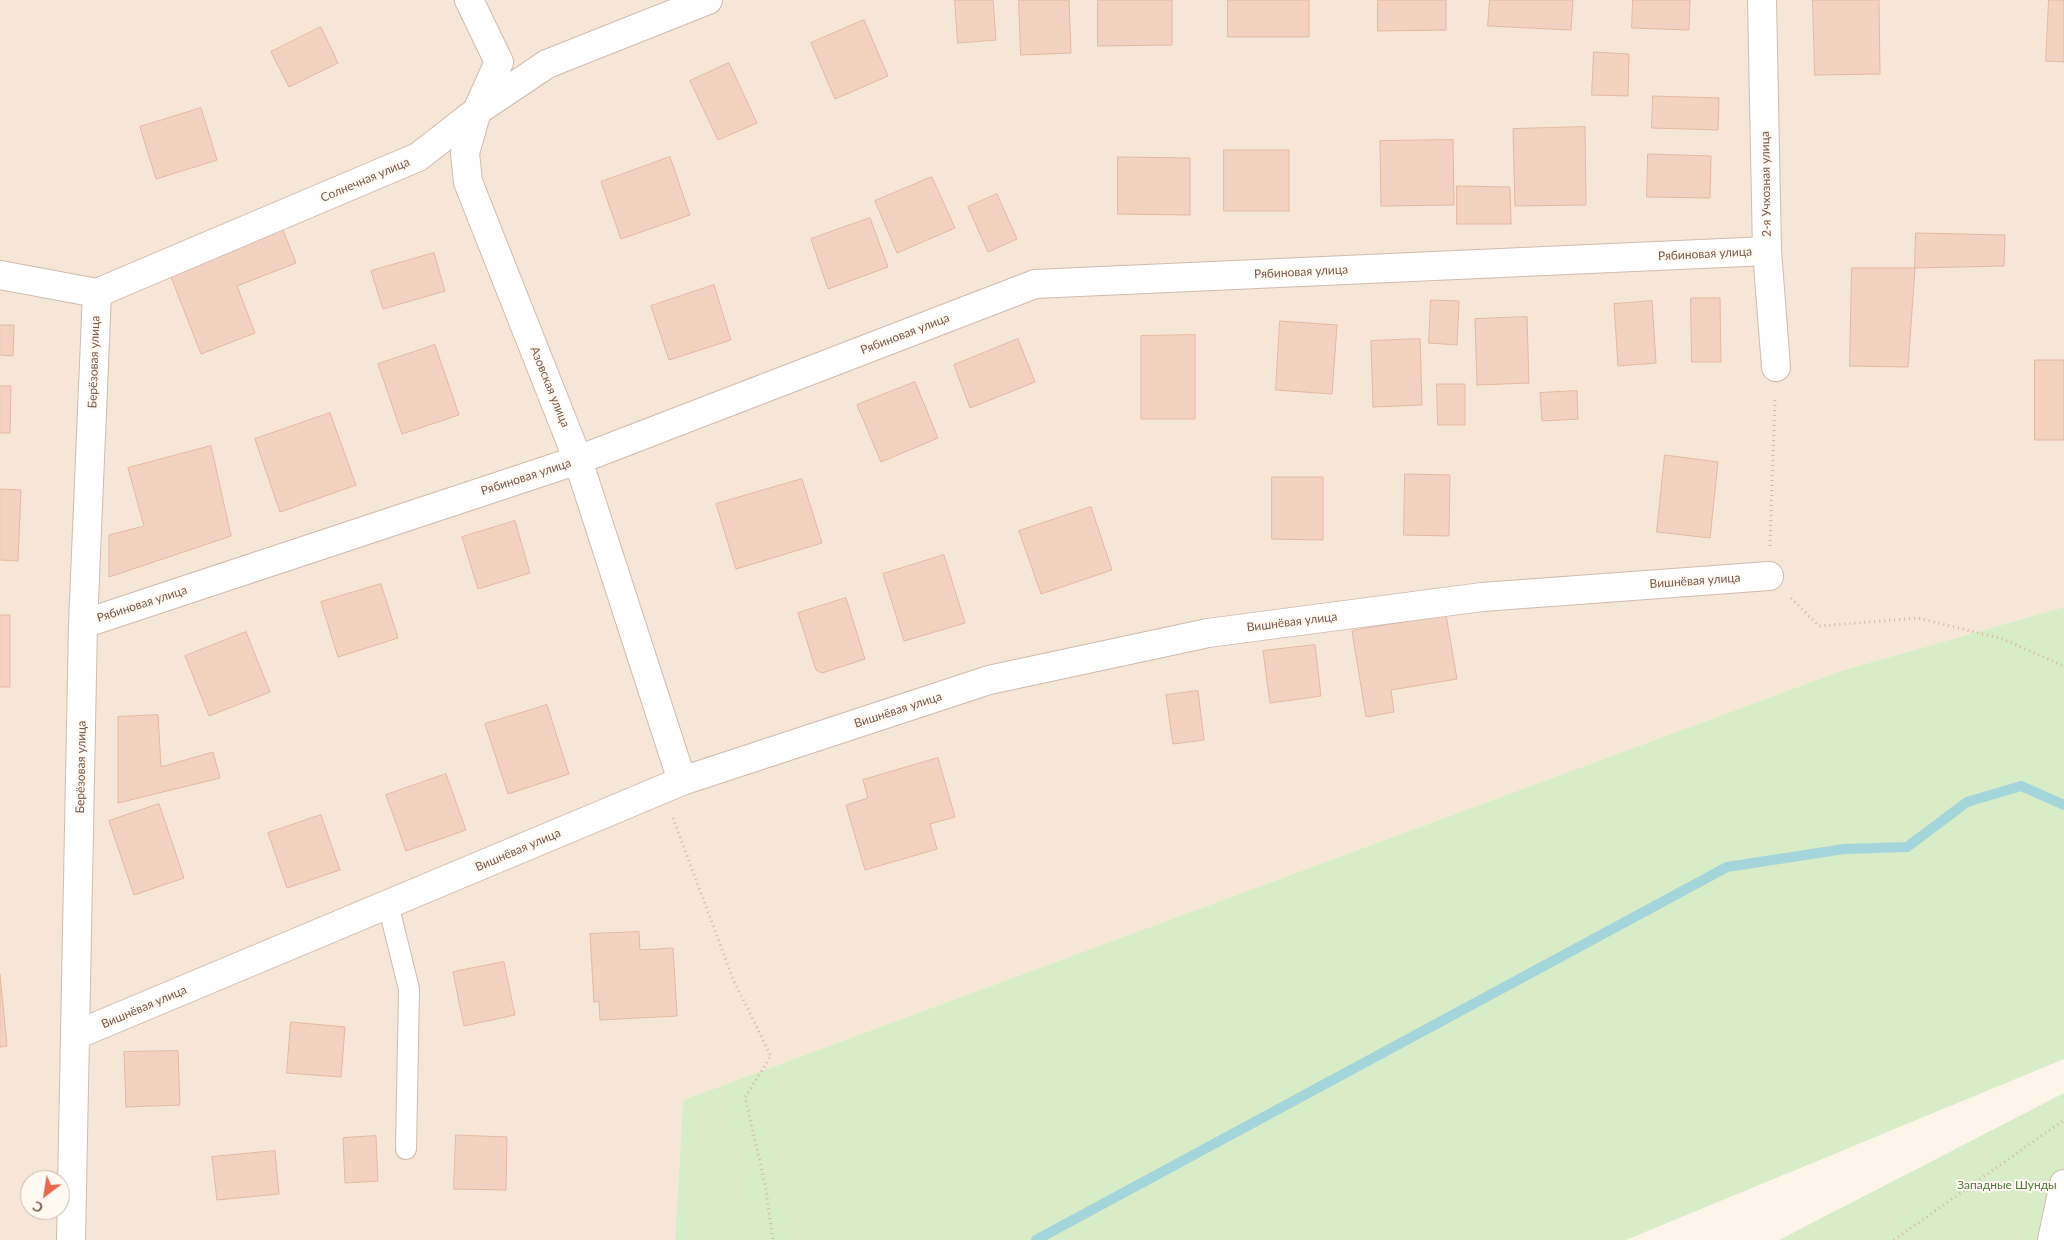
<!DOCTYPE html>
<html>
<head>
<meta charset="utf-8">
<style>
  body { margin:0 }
  #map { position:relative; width:2064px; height:1240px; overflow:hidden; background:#fdf5ea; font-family:Lato,sans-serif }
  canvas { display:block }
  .north { position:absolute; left:20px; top:1170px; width:50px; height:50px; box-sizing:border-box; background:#fff9f1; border:1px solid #c9b9af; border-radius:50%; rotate:211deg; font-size:14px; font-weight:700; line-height:20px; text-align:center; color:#795a4c }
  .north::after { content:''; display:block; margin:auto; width:18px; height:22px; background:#e8684f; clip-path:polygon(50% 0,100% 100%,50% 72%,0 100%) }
</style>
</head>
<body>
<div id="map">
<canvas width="2064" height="1240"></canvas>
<div class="north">С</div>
</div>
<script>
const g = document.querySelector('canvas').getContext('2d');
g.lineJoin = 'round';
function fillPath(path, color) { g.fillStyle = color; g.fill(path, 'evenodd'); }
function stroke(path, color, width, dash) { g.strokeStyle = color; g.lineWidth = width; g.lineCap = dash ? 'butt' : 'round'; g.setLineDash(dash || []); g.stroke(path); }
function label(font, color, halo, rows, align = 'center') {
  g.font = font + ' Lato,sans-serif'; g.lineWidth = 4; g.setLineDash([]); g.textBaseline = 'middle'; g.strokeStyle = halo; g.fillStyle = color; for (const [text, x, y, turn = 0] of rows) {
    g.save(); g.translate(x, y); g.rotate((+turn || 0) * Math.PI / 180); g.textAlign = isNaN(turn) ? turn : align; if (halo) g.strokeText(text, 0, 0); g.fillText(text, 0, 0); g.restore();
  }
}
const residential = new Path2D(`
  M 0,0 L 2064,0 L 2064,607 L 1841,671 L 683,1100 L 675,1240 L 0,1240 ZM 30,1180 L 60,1180 L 60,1210 L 30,1210 Z`);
const green = new Path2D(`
  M 2064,607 L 2064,1059 L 1626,1240 L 675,1240 L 683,1100 L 1841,671 Z
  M 2064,1093 L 2064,1240 L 1779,1240 Z`);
const stream = new Path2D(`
  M 1036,1240 L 1727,867 L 1844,849 L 1907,847 L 1967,802 L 2021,786 L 2064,805`);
const building = new Path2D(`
  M 955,0 L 993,0 L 996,40 L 958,43 Z
  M 1019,0 L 1069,0 L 1071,53 L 1021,55 Z
  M 1098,0 L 1172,0 L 1172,45 L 1098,46 Z
  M 1228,0 L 1309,0 L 1309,37 L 1228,37 Z
  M 1378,0 L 1446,0 L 1446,30 L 1378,31 Z
  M 1490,0 L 1573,0 L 1571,30 L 1488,26 Z
  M 1633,0 L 1690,0 L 1689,30 L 1632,28 Z
  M 1813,0 L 1879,0 L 1880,74 L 1815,75 Z
  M 2049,0 L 2064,0 L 2064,62 L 2046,61 Z
  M 864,20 L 888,76 L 835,99 L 811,43 Z
  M 321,27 L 338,63 L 289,87 L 271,52 Z
  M 1594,52 L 1629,54 L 1628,96 L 1592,95 Z
  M 729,63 L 757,123 L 718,140 L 690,81 Z
  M 1653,96 L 1719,98 L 1718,130 L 1652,128 Z
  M 201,108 L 217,160 L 156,179 L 140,127 Z
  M 1585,127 L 1586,205 L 1515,206 L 1513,129 Z
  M 1453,140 L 1454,205 L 1381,206 L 1380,141 Z
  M 1224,150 L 1289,150 L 1289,211 L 1224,211 Z
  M 1648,154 L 1711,156 L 1710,198 L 1647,197 Z
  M 670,157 L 690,215 L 621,239 L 601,182 Z
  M 1118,157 L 1190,158 L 1190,215 L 1118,214 Z
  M 932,177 L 955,228 L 897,253 L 875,201 Z
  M 1457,186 L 1510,187 L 1511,224 L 1457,224 Z
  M 997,194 L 1017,239 L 988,252 L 968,207 Z
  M 870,218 L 888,267 L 828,289 L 811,239 Z
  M 281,225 L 296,263 L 237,286 L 255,333 L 201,354 L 168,269 Z
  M 1916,233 L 2005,235 L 2004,266 L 1915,268 Z
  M 434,253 L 445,291 L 383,309 L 371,271 Z
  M 1852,268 L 1915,268 L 1908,367 L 1850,366 Z
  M 714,285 L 731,340 L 669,360 L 651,306 Z
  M 1691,298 L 1720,298 L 1721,362 L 1692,362 Z
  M 1431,300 L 1459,301 L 1457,345 L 1429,343 Z
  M 1652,301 L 1656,363 L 1618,366 L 1614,304 Z
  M 1527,317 L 1529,383 L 1477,385 L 1475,319 Z
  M 1280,321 L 1337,325 L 1332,394 L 1276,390 Z
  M 0,325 L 14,325 L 13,356 L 0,355 Z
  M 1195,335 L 1195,419 L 1141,419 L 1141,336 Z
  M 1018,339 L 1035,382 L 970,408 L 954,365 Z
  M 1420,339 L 1422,405 L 1373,407 L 1371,341 Z
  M 435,345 L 459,415 L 402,434 L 378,364 Z
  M 2035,360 L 2064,360 L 2064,440 L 2035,440 Z
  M 915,382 L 938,438 L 881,462 L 857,405 Z
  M 1437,384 L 1465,384 L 1465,425 L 1438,425 Z
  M 0,386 L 11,386 L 10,433 L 0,433 Z
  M 1577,391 L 1578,419 L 1542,421 L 1540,393 Z
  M 330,413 L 356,485 L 280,512 L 255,439 Z
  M 211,446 L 231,536 L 109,577 L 109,535 L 144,526 L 128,468 Z
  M 1665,455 L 1718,462 L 1710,538 L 1657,532 Z
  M 1405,474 L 1450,475 L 1449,536 L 1404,535 Z
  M 1272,477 L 1323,477 L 1323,540 L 1272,539 Z
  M 802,479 L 822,543 L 736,569 L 716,504 Z
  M 0,489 L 21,490 L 18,561 L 0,560 Z
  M 1091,507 L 1112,570 L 1041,594 L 1019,531 Z
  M 515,521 L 530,573 L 478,589 L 462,537 Z
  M 944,555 L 965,623 L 904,641 L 883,574 Z
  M 381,584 L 398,638 L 338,657 L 321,602 Z
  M 846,598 L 865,659 L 822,673 L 816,670 L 798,613 Z
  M 0,615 L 10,615 L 10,687 L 0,687 Z
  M 1446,615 L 1457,679 L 1391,690 L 1394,712 L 1366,717 L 1352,631 Z
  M 246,632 L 270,692 L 209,716 L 185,656 Z
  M 1315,645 L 1321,696 L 1270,703 L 1263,651 Z
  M 1198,691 L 1204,740 L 1173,744 L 1166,695 Z
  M 547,705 L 569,774 L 508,794 L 485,724 Z
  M 158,715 L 161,767 L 213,752 L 220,778 L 118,803 L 118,717 Z
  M 938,758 L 955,817 L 930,824 L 937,849 L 865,870 L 846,805 L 868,798 L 863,780 Z
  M 446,774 L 466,830 L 406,851 L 386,795 Z
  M 159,804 L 184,878 L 134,895 L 109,821 Z
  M 321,815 L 340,870 L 287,888 L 268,833 Z
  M 639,932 L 640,950 L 673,948 L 677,1016 L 600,1020 L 599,1001 L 594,1002 L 590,934 Z
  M 504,962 L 515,1015 L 464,1026 L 453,972 Z
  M 0,975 L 7,1046 L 0,1047 Z
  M 291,1022 L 345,1027 L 341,1077 L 287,1073 Z
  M 178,1051 L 180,1105 L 126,1107 L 124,1052 Z
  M 456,1135 L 507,1137 L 506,1190 L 454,1189 Z
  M 376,1136 L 378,1181 L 345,1183 L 343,1138 Z
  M 275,1151 L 279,1194 L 217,1200 L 212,1157 Z`);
const path = new Path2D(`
  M 1770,546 L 1775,397
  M 1791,598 L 1819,626 L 1918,618 L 2003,639 L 2064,666
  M 673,818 L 733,979 L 771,1056 L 745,1097 L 765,1184 L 773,1240
  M 1894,1240 L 2064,1120`);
const service = new Path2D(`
  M 388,904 L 409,989 L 406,1149`);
const minor = new Path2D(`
  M 469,0 L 499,62 L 477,111 L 465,153 L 468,182 L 578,460 L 682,781
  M 1762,0 L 1767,251 L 1776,367
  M 0,275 L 97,293 L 418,157 L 477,111 L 547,64 L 708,0
  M 83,624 L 578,460 L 1035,284 L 1767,251
  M 76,1035 L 682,781 L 989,680 L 1208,633 L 1482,597 L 1769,576
  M 71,1240 L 83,624 L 97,293
  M 2052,1240 L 2064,1184`);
const streetNames = [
  ["Солнечная улица",365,180,-23],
  ["2-я Учхозная улица",1766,184,-91],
  ["Рябиновая улица",1705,254,-3],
  ["Рябиновая улица",1301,272,-3],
  ["Рябиновая улица",905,334,-21],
  ["Берёзовая улица",94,362,-88],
  ["Азовская улица",550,387,68],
  ["Рябиновая улица",526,477,-18],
  ["Вишнёвая улица",1695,581,-4],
  ["Рябиновая улица",142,604,-18],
  ["Вишнёвая улица",1292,622,-7],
  ["Вишнёвая улица",898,710,-18],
  ["Берёзовая улица",81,767,-89],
  ["Вишнёвая улица",518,850,-23],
  ["Вишнёвая улица",144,1007,-23]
];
const parkNames = [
  ["Западные Шунды",2007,1185]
];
fillPath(residential, '#f5e6d8');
fillPath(green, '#d8ecc8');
stroke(stream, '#a4d5da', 10);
fillPath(building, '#f3d2c1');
stroke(building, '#e6b8a1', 1);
stroke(service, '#d0bcaf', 22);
stroke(minor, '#d0bcaf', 30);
stroke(path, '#d9b5a4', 3, [1, 4]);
stroke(service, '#fff', 20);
stroke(minor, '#fff', 28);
label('12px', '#795a4c', '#fff9f1', streetNames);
label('12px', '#547941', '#fff9f1', parkNames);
</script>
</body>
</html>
